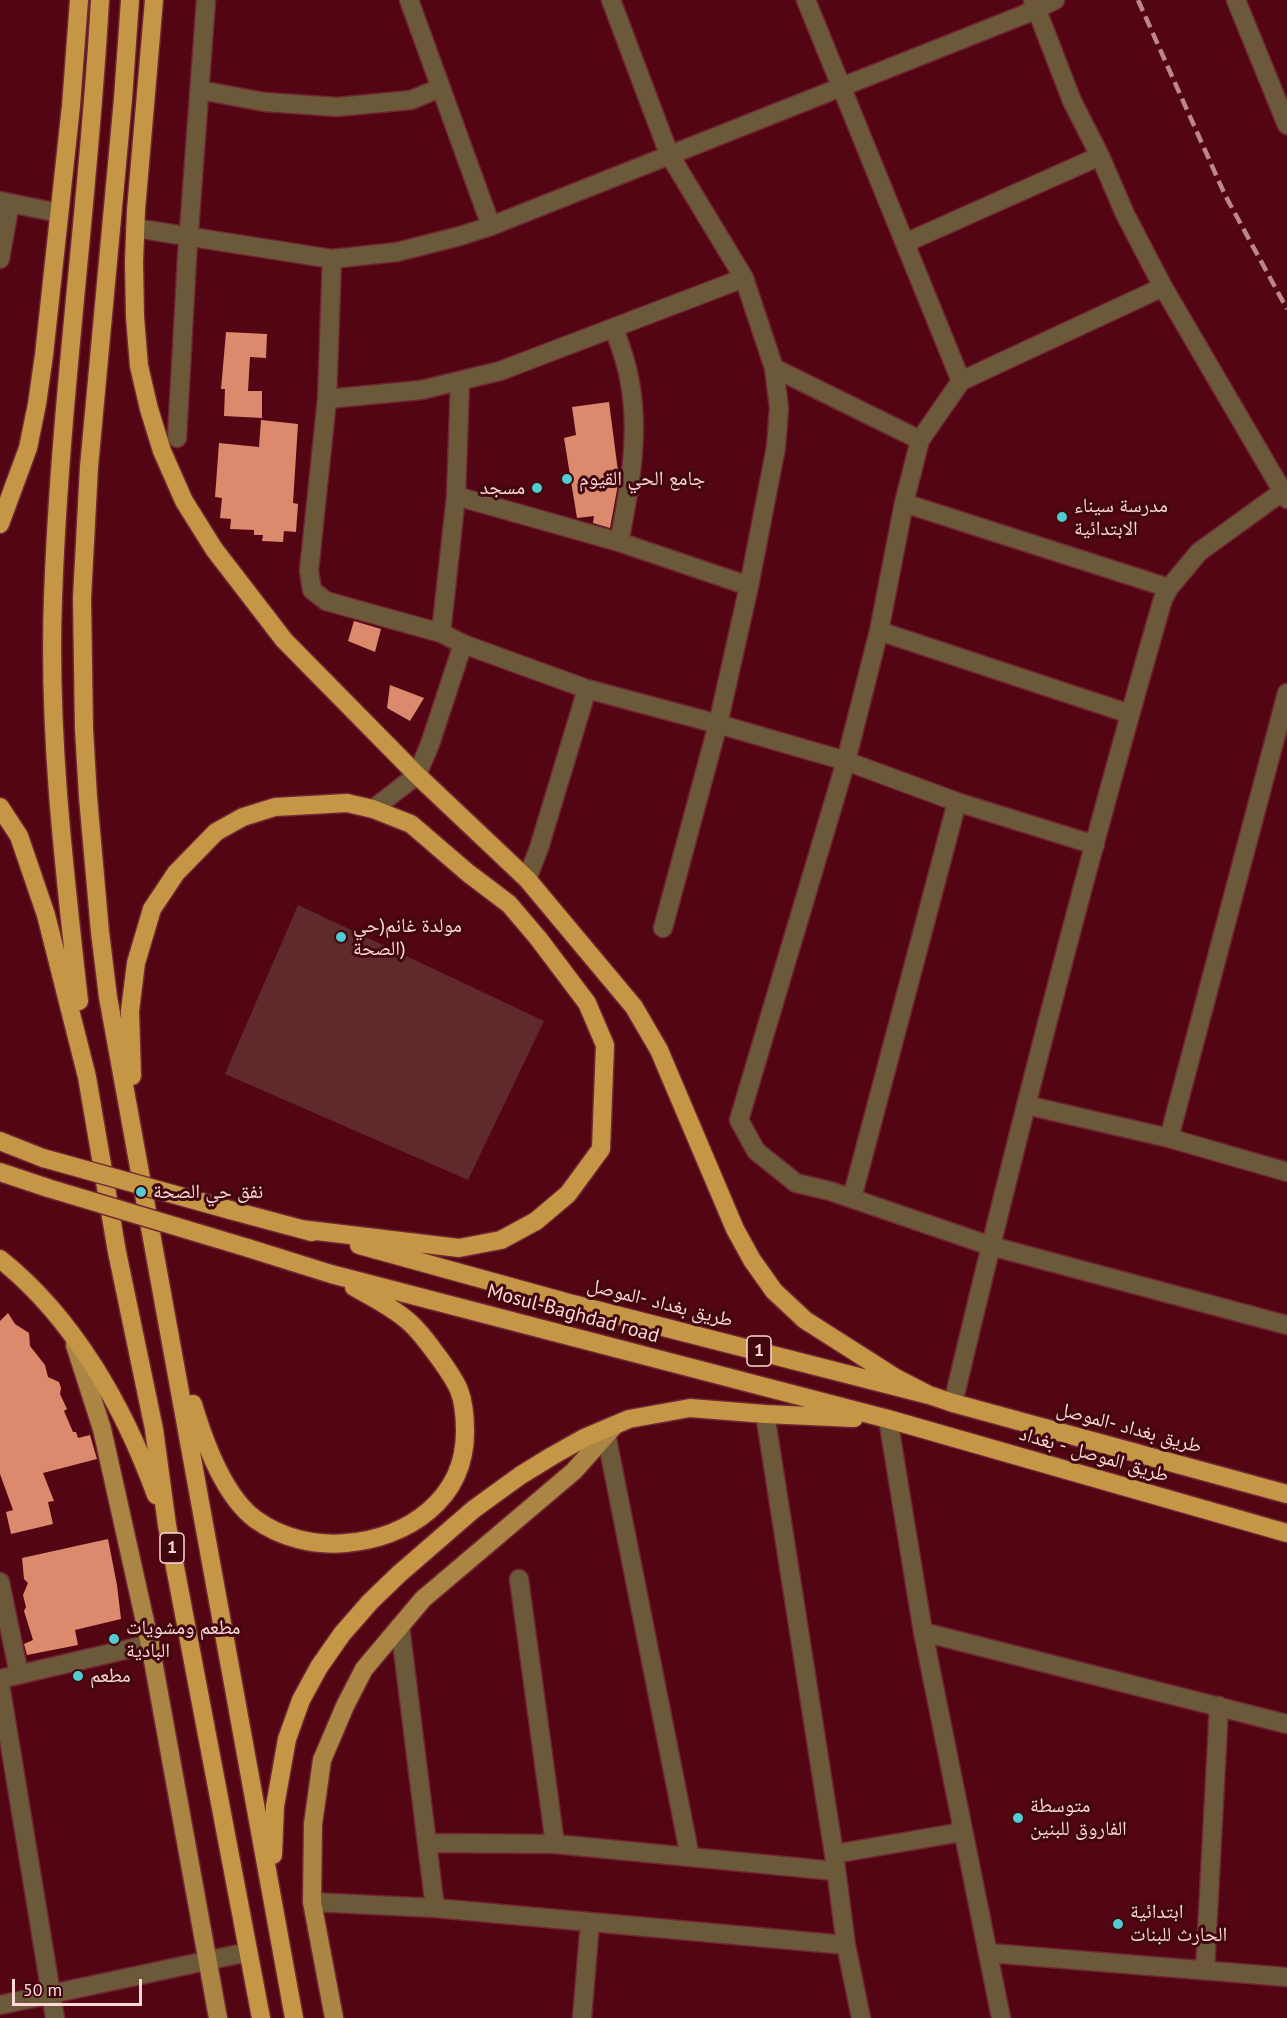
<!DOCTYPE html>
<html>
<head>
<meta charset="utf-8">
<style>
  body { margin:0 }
  #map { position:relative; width:1287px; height:2018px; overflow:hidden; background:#540513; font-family:"PT Sans",sans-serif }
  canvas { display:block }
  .scale { position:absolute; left:12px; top:1979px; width:130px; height:27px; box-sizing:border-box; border:3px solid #fed8d7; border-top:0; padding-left:8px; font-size:18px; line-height:21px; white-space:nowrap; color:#fed8d7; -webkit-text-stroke:4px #41070f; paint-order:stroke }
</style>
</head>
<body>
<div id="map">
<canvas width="1287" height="2018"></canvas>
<div class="scale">50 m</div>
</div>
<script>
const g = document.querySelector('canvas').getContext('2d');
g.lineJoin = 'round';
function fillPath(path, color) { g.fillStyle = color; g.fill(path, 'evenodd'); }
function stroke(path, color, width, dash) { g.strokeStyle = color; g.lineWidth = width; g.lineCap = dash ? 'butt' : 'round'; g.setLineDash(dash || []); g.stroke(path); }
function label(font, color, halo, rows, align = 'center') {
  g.font = font + ' "PT Sans","Noto Naskh Arabic",sans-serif'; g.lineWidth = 6; g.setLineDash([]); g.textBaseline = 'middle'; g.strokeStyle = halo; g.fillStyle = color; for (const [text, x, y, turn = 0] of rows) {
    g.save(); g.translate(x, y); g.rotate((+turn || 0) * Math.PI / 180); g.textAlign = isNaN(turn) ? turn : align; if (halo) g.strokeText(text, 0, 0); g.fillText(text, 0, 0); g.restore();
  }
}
const green = new Path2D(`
  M 298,905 L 544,1021 L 468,1180 L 225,1074 Z`);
const building = new Path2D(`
  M 226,332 L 267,334 L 266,358 L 250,357 L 248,391 L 262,391 L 262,418 L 224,416 L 225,389 L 221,389 Z
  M 609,402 L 619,479 L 610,528 L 593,523 L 594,516 L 577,518 L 564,438 L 576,435 L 572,407 Z
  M 261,420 L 298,424 L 293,503 L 298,504 L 296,532 L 284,531 L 283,542 L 262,541 L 263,535 L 254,535 L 254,530 L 230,529 L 231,519 L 220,518 L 222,498 L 215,497 L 219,443 L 259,447 Z
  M 354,621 L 381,629 L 375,652 L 348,641 Z
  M 390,685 L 424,698 L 410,721 L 387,708 Z
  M 8,1313 L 15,1324 L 29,1333 L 30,1346 L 45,1365 L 48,1377 L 59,1382 L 61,1388 L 60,1394 L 67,1409 L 64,1411 L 73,1432 L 76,1432 L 78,1438 L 90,1435 L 97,1459 L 43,1473 L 54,1501 L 48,1502 L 53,1524 L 11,1534 L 6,1512 L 13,1510 L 0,1474 L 0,1321 Z
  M 108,1539 L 117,1585 L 121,1619 L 75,1630 L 78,1645 L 27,1655 L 24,1644 L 33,1640 L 24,1611 L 26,1607 L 23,1595 L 28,1583 L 24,1579 L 22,1558 Z`);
const minor = new Path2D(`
  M 409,0 L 491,226
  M 611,0 L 669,154 L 744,278 L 774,368 L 779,408 L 776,447 L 749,586 L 718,724 L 663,928
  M 806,0 L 961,381
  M 1033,0 L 1072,101 L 1100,156 L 1125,214 L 1163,287 L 1287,499
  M 1236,0 L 1287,125
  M 200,90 L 264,102 L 337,107 L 411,100 L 440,88
  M 0,201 L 59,213
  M 135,228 L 332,259 L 397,252 L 460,236 L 491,226 L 1023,15 L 1055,0
  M 905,243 L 1100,156
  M 0,259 L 10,203
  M 332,259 L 327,399 L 309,571 L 312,590 L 326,601 L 441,633 L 463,644 L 587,689 L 718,724 L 846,761 L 957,802 L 1095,845
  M 1163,287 L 961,381 L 920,440 L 904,503 L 879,631 L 846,761 L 739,1120 L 756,1151 L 796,1183 L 830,1191 L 991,1246 L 1287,1325
  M 614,328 C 619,343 625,358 628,373 C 641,428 630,488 619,542
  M 774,368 L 920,440
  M 327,399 L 421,390 L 500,371 L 744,278
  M 177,438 L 187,258 L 206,0
  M 456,496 L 619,542 L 749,586
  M 904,503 L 1169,588
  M 879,631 L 1130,714
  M 441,633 L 456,496 L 460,381
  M 373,809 L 417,775 L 430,744 L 463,644
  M 527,879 L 539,848 L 587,689
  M 1026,1105 L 1169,1138 L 1287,1172
  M 1169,1138 L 1287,693
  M 852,1198 L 957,802
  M 953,1403 C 1017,1134 1086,865 1163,599 L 1169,588 L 1199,552 L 1282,492
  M 765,1414 L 834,1854 L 846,1945 L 861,2018
  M 888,1419 L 923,1632 L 1001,2018
  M 606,1434 L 690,1857
  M 519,1579 L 555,1844
  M 0,1582 L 19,1674
  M 400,1626 L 435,1908
  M 923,1632 L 1287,1724
  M 0,1679 L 150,1644
  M 0,1684 L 55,2018
  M 428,1843 L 555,1844 L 835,1871
  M 834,1854 L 962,1832
  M 312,1902 L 435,1908 L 846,1945
  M 989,1953 L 1287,1977
  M 1205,1970 L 1219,1706
  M 0,2005 L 248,1952
  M 582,2018 L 590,1922`);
const major = new Path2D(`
  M 75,1345 L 102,1429 L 150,1644 L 218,2018
  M 334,2018 L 312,1902 L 313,1824 L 322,1760 L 345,1706 L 364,1669 L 423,1599 L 574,1471 L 615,1425`);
const highway = new Path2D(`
  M 130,0 L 123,99 L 89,467 L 82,598 L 84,729 L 88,797 L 100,932 L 108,997 L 294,2018
  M 154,0 L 136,210 L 134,262 L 135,317 L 139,366 L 149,409 L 162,451 L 184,501 L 214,549 L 284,640 L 417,775 L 527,879 L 634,1007 L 659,1050 L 735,1229 L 752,1260 L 774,1291 L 805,1320 L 896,1378 L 929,1395
  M 0,524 L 28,448 L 37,404 L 44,355 L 71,106 L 79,0
  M 0,807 L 19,836 L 46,915 L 87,1077 L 117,1252 L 154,1429 L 167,1525 L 261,2018
  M 79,1001 C 64,867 48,733 53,598 C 60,398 89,200 100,0
  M 132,1076 L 130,1011 L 136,963 L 152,909 L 176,873 L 216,832 L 243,817 L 275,807 L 347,803 L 373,809 L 411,824 L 468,873 L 509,904 L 538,938 L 587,1003 L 605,1045 L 601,1149 L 568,1194 L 536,1221 L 501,1240 L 459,1248 L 300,1229
  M 0,1141 L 43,1158
  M 0,1172 L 48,1188
  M 230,1210 L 312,1232
  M 359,1245 L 569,1303 L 929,1395 L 953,1403 L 1287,1494
  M 248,1248 L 331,1274 L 888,1419 L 1287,1533
  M 0,1259 C 74,1318 124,1407 156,1495
  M 193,1404 C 204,1441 223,1495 255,1519 C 281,1538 315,1546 346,1543 C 408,1538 466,1499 465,1430 C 465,1417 464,1403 459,1390 C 454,1378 445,1366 437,1355 C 428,1343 419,1330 408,1321 C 392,1307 372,1297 354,1287
  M 273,1855 L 275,1806 L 287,1739 L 301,1700 L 319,1667 L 342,1634 L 370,1602 L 399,1574 L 474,1509 L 521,1475 L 552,1456 L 584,1438 L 629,1419 L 690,1408 L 765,1414 L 854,1418`);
const rail = new Path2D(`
  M 1138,0 L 1225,195 L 1287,309`);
const highwayBridge = new Path2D(`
  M 43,1158 L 230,1210
  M 48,1188 L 248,1248`);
const markers = [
  [567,479,6,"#51ccd2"],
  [537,488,6,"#51ccd2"],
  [1062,517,6,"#51ccd2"],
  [341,937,6,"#51ccd2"],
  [141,1192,6,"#51ccd2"],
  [114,1639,6,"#51ccd2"],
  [78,1676,6,"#51ccd2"],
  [1018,1818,6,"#51ccd2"],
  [1118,1924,6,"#51ccd2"]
];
const shields = [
  [759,1351,24],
  [172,1548,24]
];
const shieldNames = [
  ["1",759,1351],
  ["1",172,1548]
];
const poiNames = [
  ["جامع الحي القيوم",579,479],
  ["مسجد",525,488,"right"],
  ["مدرسة سيناء",1074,506],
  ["الابتدائية",1074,529],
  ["مولدة غانم(حي",353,926],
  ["الصحة)",353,949],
  ["نفق حي الصحة",153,1192],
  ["مطعم ومشويات",126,1628],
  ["البادية",126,1651],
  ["مطعم",90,1676],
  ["متوسطة",1030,1806],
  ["الفاروق للبنين",1030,1829],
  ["ابتدائية",1130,1912],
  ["الحارث للبنات",1130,1935]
];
const streetNames = [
  ["طريق بغداد -الموصل",660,1303,14],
  ["Mosul-Baghdad road",573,1314,15],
  ["طريق بغداد -الموصل",1129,1428,15],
  ["طريق الموصل - بغداد",1094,1455,16]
];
fillPath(green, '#602a2c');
fillPath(building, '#dc8a6e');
stroke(minor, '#6f2732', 21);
stroke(major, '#6f2732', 21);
stroke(highway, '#6f2732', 21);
stroke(minor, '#6b593a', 18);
stroke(major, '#ab8543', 18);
stroke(highway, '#c49645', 18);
stroke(rail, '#bc868b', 4.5, [12, 6]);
stroke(highwayBridge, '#6f2732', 21, []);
stroke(highwayBridge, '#c49645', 18);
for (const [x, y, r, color] of markers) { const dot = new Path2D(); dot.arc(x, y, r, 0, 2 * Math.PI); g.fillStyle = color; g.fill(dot); stroke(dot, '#41070f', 2); }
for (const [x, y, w] of shields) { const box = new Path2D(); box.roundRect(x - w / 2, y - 15, w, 30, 4.5); g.fillStyle = '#41070f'; g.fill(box); stroke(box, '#fed8d7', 1.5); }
label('bold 18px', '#fed8d7', null, shieldNames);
label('20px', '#fed8d7', '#41070f', poiNames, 'left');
label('20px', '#fed8d7', '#41070f', streetNames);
</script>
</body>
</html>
